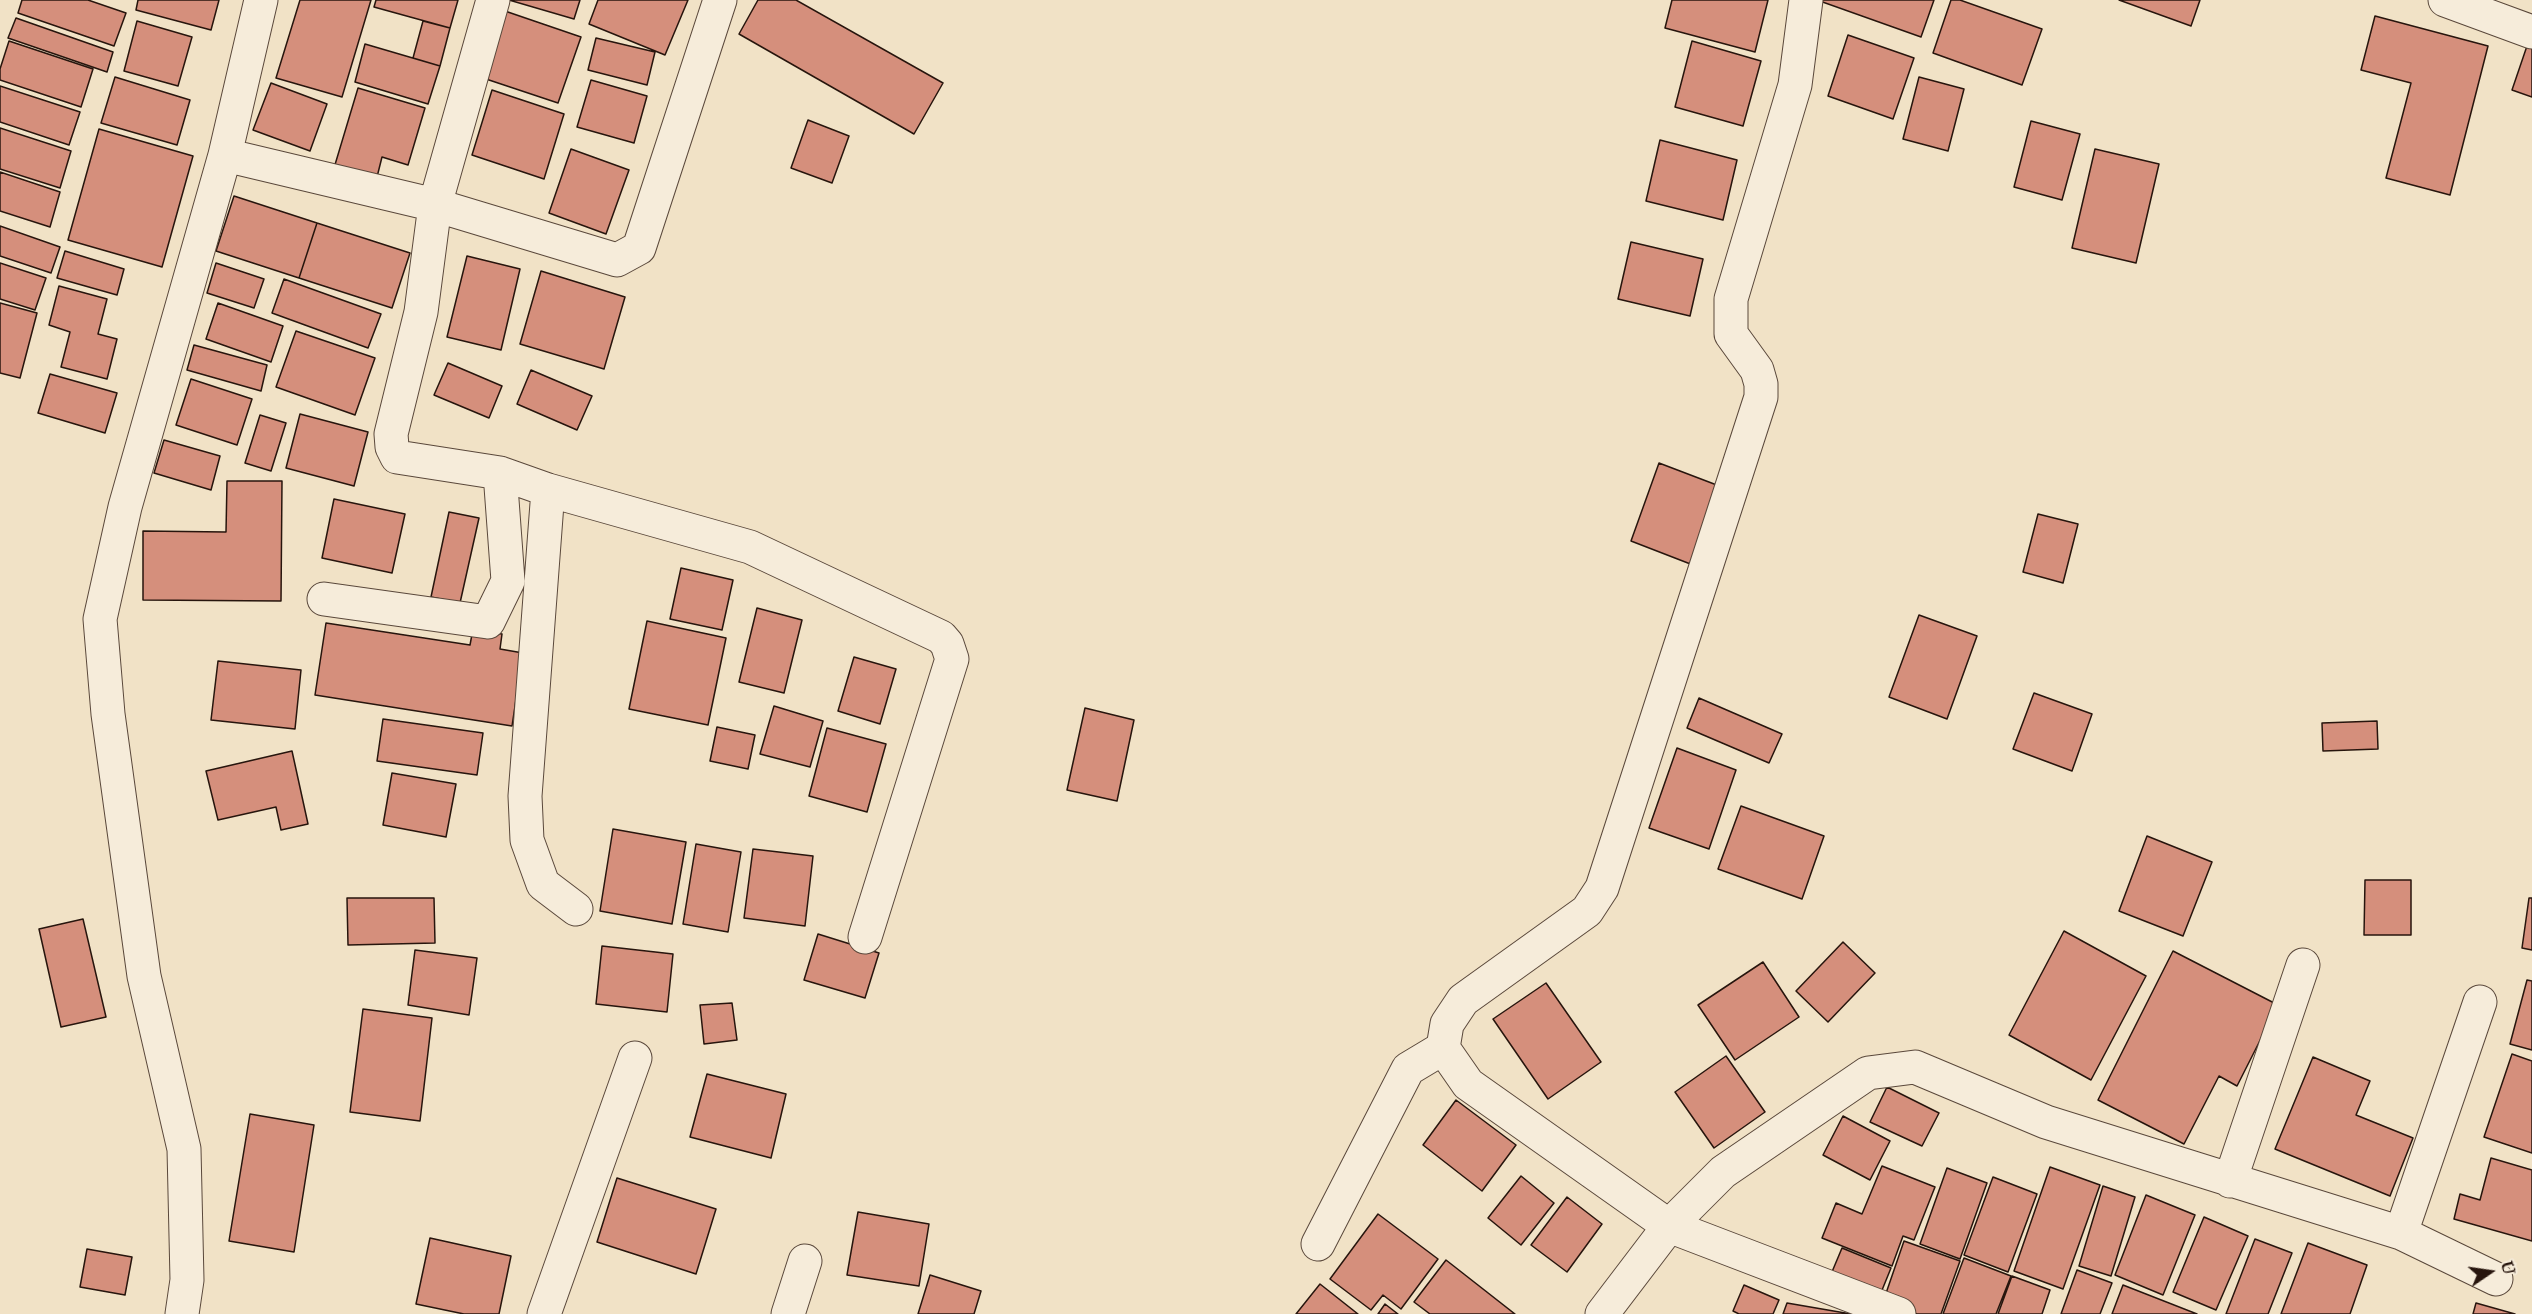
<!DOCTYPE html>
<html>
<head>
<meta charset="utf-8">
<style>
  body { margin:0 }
  #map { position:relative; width:2532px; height:1314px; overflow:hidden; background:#f1e2c6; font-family:"IM FELL Double Pica",serif }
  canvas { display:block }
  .north { position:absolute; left:2460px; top:1242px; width:60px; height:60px; -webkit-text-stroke:4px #f6ecda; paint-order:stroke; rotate:77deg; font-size:16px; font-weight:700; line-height:24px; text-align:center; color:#27150d }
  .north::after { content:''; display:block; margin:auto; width:21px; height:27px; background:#27150d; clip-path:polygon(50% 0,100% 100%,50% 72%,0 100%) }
</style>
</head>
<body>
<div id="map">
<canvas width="2532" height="1314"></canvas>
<div class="north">U</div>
</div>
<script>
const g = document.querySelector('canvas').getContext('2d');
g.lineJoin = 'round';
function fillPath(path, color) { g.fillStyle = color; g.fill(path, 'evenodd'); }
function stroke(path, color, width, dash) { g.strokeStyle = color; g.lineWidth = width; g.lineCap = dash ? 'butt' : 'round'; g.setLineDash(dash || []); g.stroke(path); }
const building = new Path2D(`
  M 22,0 L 88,0 L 126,13 L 114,46 L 18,13 Z
  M 138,0 L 219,0 L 211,30 L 136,10 Z
  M 300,0 L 371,0 L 342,97 L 276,78 Z
  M 376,0 L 458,0 L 450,28 L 374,7 Z
  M 509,0 L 580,0 L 574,19 Z
  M 598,0 L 688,0 L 665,55 L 589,24 Z
  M 758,0 L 796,0 L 943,83 L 914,134 L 739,34 Z
  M 1672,0 L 1768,0 L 1755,52 L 1665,28 Z
  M 1817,0 L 1934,0 L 1921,37 Z
  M 1951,0 L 1960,0 L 2042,29 L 2022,85 L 1933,53 Z
  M 2119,0 L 2200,0 L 2191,26 Z
  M 502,10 L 581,37 L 558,103 L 480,77 Z
  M 2375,16 L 2488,46 L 2450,195 L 2386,178 L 2411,83 L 2361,70 Z
  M 16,18 L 113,52 L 107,72 L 8,38 Z
  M 137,21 L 192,37 L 178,86 L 124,71 Z
  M 423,21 L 450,28 L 440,66 L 413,58 Z
  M 1848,35 L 1914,58 L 1893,119 L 1828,96 Z
  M 596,38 L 655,52 L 647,85 L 588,70 Z
  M 9,41 L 93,69 L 81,107 L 0,80 L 0,69 Z
  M 1692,41 L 1761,61 L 1743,126 L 1675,107 Z
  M 2528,43 L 2532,44 L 2532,97 L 2512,90 Z
  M 365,44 L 440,66 L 428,104 L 355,82 Z
  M 115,77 L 190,100 L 177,145 L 101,123 Z
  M 1919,77 L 1964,89 L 1948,151 L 1903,139 Z
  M 591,80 L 647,96 L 634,143 L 577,127 Z
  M 271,83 L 327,104 L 310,151 L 253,130 Z
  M 0,86 L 80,112 L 69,145 L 0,122 Z
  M 358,88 L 425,108 L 408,165 L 382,157 L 376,181 L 334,168 Z
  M 492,90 L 564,114 L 544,179 L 472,155 Z
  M 808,120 L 849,136 L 832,183 L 791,168 Z
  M 2031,121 L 2080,134 L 2062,200 L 2014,187 Z
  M 0,128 L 71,151 L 60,188 L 0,169 Z
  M 99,129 L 193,156 L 162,267 L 68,240 Z
  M 1660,140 L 1737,160 L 1723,220 L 1646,201 Z
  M 571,149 L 629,170 L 606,234 L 549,213 Z
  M 2095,149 L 2159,164 L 2136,263 L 2072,248 Z
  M 0,172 L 60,192 L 50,227 L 0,211 Z
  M 234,196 L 317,223 L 299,278 L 216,251 Z
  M 317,223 L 410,253 L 392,308 L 299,278 Z
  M 0,226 L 60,247 L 51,273 L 0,256 Z
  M 1631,242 L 1703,259 L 1690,316 L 1618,299 Z
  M 65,251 L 124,269 L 117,295 L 57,278 Z
  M 467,256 L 520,269 L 501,350 L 447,337 Z
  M 0,263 L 46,278 L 35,310 L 0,299 Z
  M 216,263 L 264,279 L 254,308 L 207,293 Z
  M 541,271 L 625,297 L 604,369 L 520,344 Z
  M 284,279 L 381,314 L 368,348 L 272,313 Z
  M 59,286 L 107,299 L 98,334 L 117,339 L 107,379 L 61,367 L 70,332 L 49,325 Z
  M 0,303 L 37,313 L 20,378 L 0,373 Z
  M 218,303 L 283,326 L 271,362 L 206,339 Z
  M 296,331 L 375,358 L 355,415 L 276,387 Z
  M 194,345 L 267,365 L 261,391 L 187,370 Z
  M 448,363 L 502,386 L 489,418 L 434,395 Z
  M 531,370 L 592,396 L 577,430 L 517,404 Z
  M 50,374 L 117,393 L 105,433 L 38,413 Z
  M 191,379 L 252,399 L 237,445 L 176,425 Z
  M 300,414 L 368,432 L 354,486 L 286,468 Z
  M 260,415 L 286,423 L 271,471 L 245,463 Z
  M 164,440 L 220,456 L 211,490 L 154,473 Z
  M 1659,463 L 1722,487 L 1693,565 L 1631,541 Z
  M 227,481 L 282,481 L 281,601 L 143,600 L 143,531 L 226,532 Z
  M 334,499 L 405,514 L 392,573 L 322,558 Z
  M 449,512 L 479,518 L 460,603 L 431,597 Z
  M 2038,514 L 2078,524 L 2063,583 L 2023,572 Z
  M 681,568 L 733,580 L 722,630 L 670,619 Z
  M 757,608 L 802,620 L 784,693 L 739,682 Z
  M 1919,615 L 1977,636 L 1947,719 L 1889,697 Z
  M 647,621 L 726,638 L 708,725 L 629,709 Z
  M 326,623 L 470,645 L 473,629 L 502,634 L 500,649 L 523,653 L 512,726 L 315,695 Z
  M 854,657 L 896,669 L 880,724 L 838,711 Z
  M 218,661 L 301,670 L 295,729 L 211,720 Z
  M 2034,693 L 2092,714 L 2072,771 L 2013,749 Z
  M 1699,698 L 1782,734 L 1769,763 L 1687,728 Z
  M 774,706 L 823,721 L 810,767 L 760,754 Z
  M 1085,708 L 1134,720 L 1117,801 L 1067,790 Z
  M 383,719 L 483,733 L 477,775 L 377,761 Z
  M 2377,721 L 2378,749 L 2323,751 L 2322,723 Z
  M 717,727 L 755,735 L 748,769 L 710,761 Z
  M 827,728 L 886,744 L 867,812 L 809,796 Z
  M 1677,748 L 1736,770 L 1709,849 L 1649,828 Z
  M 292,751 L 308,824 L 281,830 L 276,807 L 218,820 L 206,771 Z
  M 392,773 L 456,784 L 446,837 L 383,825 Z
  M 1741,806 L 1824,836 L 1802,899 L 1718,869 Z
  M 613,829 L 686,842 L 672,924 L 600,911 Z
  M 2147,836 L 2212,862 L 2183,936 L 2119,911 Z
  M 696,844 L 741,852 L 728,932 L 683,924 Z
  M 753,849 L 813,856 L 805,926 L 744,918 Z
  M 2365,880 L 2411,880 L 2411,935 L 2364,935 Z
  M 347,898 L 434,898 L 435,943 L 348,945 Z
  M 2529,898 L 2532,898 L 2532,950 L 2522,948 Z
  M 83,919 L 106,1017 L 61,1027 L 39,929 Z
  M 2064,931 L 2146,976 L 2091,1080 L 2009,1035 Z
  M 818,934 L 879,953 L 865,998 L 804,980 Z
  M 1843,942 L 1875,973 L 1828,1022 L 1796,991 Z
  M 602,946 L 673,954 L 667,1012 L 596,1004 Z
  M 415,950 L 477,958 L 469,1015 L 408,1005 Z
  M 2173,951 L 2278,1005 L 2237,1086 L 2219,1076 L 2184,1144 L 2098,1100 Z
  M 1763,962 L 1799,1017 L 1735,1060 L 1698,1005 Z
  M 2527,980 L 2532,981 L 2532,1050 L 2510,1044 Z
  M 1546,983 L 1601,1062 L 1548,1099 L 1493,1019 Z
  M 732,1003 L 737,1040 L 704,1044 L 700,1005 Z
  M 363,1009 L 432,1018 L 420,1121 L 350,1112 Z
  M 2512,1054 L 2532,1061 L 2532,1153 L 2484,1137 Z
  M 1726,1056 L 1765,1112 L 1714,1148 L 1675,1092 Z
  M 2313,1057 L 2370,1081 L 2356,1115 L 2413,1138 L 2390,1196 L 2275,1149 Z
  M 707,1074 L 786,1094 L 771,1158 L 690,1137 Z
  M 1887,1087 L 1939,1113 L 1922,1146 L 1870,1122 Z
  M 1456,1100 L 1516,1145 L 1482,1191 L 1423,1145 Z
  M 250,1114 L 314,1125 L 294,1252 L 229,1241 Z
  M 1843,1116 L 1890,1141 L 1870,1180 L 1823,1155 Z
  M 2491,1158 L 2532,1170 L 2532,1241 L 2454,1219 L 2460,1194 L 2480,1200 Z
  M 1882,1166 L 1935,1187 L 1914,1240 L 1903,1236 L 1892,1266 L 1822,1238 L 1836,1203 L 1862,1214 Z
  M 2050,1167 L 2100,1185 L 2063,1289 L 2014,1271 Z
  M 1947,1168 L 1987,1183 L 1960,1259 L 1920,1244 Z
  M 1521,1176 L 1554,1203 L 1521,1245 L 1488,1218 Z
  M 1993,1177 L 2037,1194 L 2008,1272 L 1964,1255 Z
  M 617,1178 L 716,1209 L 696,1274 L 597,1242 Z
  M 2103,1186 L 2135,1197 L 2111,1276 L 2079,1266 Z
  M 2146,1195 L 2195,1215 L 2163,1295 L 2115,1275 Z
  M 1567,1197 L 1602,1224 L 1567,1272 L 1531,1245 Z
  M 858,1212 L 929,1224 L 919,1286 L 847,1275 Z
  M 1378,1214 L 1438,1259 L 1401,1309 L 1383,1295 L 1371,1310 L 1330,1279 Z
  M 2204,1217 L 2248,1236 L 2216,1310 L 2173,1292 Z
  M 430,1238 L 511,1256 L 499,1314 L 464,1314 L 416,1304 Z
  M 2255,1239 L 2292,1253 L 2268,1314 L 2226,1314 Z
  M 1904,1241 L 1960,1261 L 1941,1314 L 1917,1314 L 1883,1302 Z
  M 2308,1243 L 2367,1265 L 2350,1314 L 2281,1314 Z
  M 1842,1248 L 1891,1268 L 1878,1300 L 1829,1279 Z
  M 87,1249 L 132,1257 L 125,1295 L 80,1287 Z
  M 1964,1258 L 2011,1276 L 1996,1314 L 1943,1314 Z
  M 1446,1260 L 1515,1314 L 1430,1314 L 1414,1302 Z
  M 2077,1270 L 2112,1283 L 2100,1314 L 2061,1314 Z
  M 930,1275 L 981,1291 L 974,1314 L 918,1314 Z
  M 2012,1276 L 2050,1290 L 2042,1314 L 1998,1314 Z
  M 1320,1284 L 1358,1314 L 1296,1314 Z
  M 1744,1285 L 1779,1300 L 1773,1314 L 1739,1314 L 1733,1311 Z
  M 2123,1285 L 2197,1314 L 2112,1314 Z
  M 1787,1303 L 1851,1314 L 1783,1314 Z
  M 2476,1303 L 2515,1314 L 2473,1314 Z
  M 1385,1304 L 1398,1314 L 1378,1314 Z`);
const minor = new Path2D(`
  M 493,0 L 435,205 L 421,312 L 391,434 L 392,447 L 397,457 L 500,473 L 548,490 L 750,547 L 941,637 L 947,644 L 952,659 L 865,937
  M 1806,0 L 1795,85 L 1731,299 L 1731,334 L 1757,370 L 1761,384 L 1761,397 L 1602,888 L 1587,911 L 1463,1000 L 1447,1024 L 1443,1048 L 1468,1084 L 1669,1226 L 1899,1314
  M 2445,0 L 2532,32
  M 225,155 L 435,205 L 617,260 L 639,248 L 720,0
  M 548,490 L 525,796 L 527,840 L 543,884 L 576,909
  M 324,599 L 488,622 L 508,581 L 500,473
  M 2230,1181 L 2303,965
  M 2401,1233 L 2496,1279
  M 1318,1244 L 1408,1069 L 1443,1048
  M 182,1314 L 187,1280 L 184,1149 L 144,976 L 108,714 L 100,619 L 125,507 L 225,155 L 261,0
  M 544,1314 L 635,1058
  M 788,1314 L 805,1261
  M 1602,1314 L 1669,1226 L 1723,1172 L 1868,1073 L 1915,1067 L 2046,1122 L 2401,1233 L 2480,1002`);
fillPath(building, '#d58f7c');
stroke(building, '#27150d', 1.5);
stroke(minor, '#5a483b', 35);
stroke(minor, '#f6ecda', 33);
</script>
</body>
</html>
